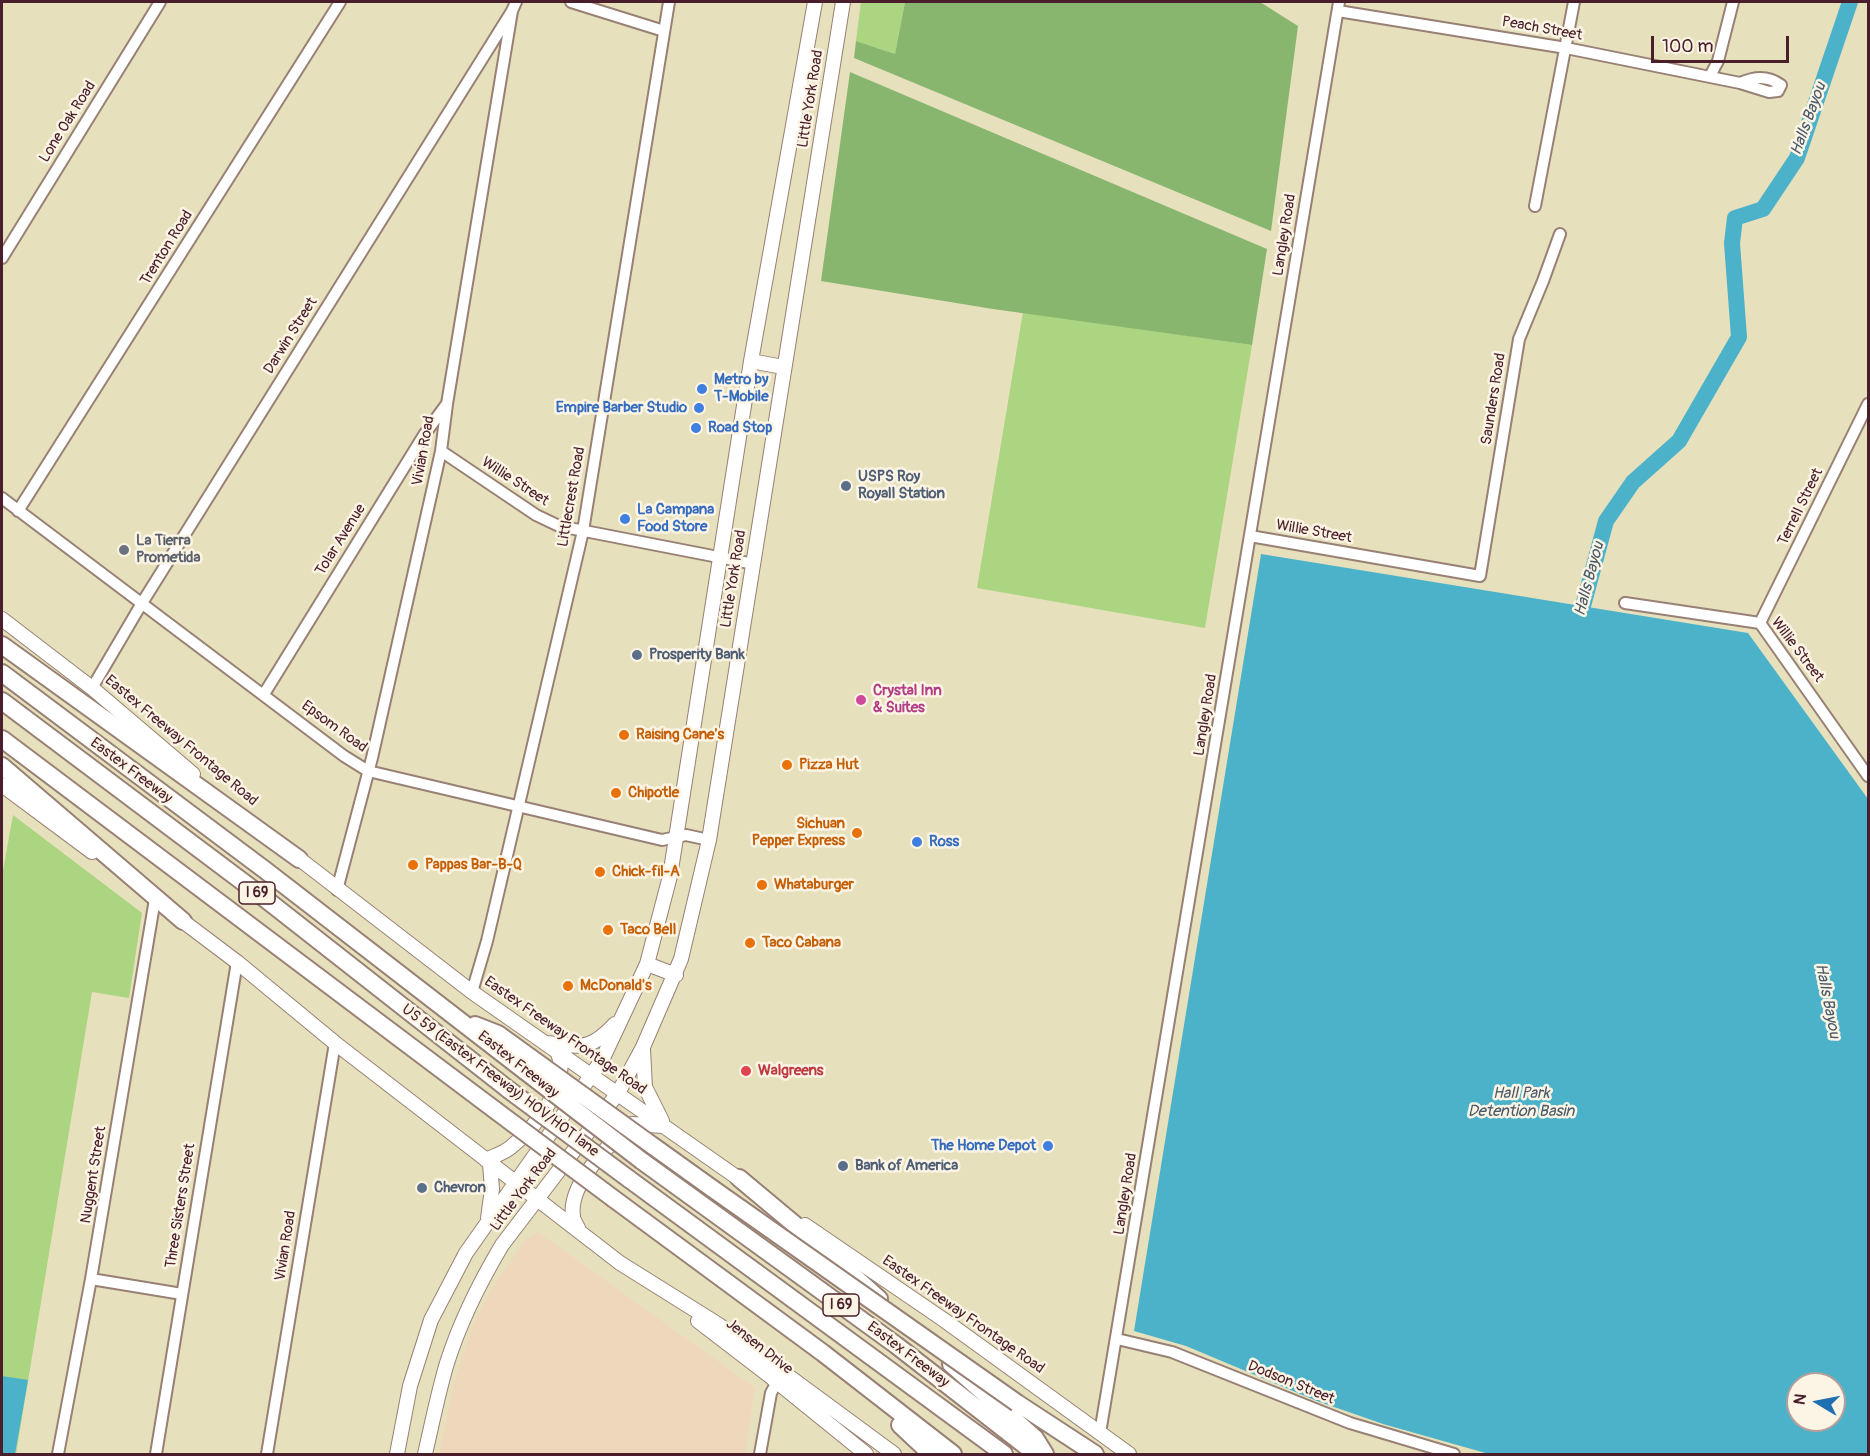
<!DOCTYPE html>
<html>
<head>
<meta charset="utf-8">
<style>
  body { margin:0 }
  #map { position:relative; width:1870px; height:1456px; overflow:hidden; background:#e7e0bd; font-family:Pangolin,sans-serif }
  canvas { display:block }
  .frame { position:absolute; inset:0; border:3px solid #4a1f2b; pointer-events:none }
  .north { position:absolute; left:1786px; top:1372px; width:60px; height:60px; box-sizing:border-box; background:#fcf5e5; border:2px solid #b59f9b; border-radius:50%; rotate:280deg; font-size:16px; font-weight:700; line-height:24px; text-align:center; color:#4a1f2b }
  .north::after { content:''; display:block; margin:auto; width:21px; height:27px; background:#1f6fb2; clip-path:polygon(50% 0,100% 100%,50% 72%,0 100%) }
  .scale { position:absolute; left:1651px; top:36px; width:138px; height:27px; box-sizing:border-box; border:3px solid #4a1f2b; border-top:0; padding-left:8px; font-size:18px; line-height:21px; white-space:nowrap; color:#4a1f2b; -webkit-text-stroke:4px #fcf5e5; paint-order:stroke }
</style>
</head>
<body>
<div id="map">
<canvas width="1870" height="1456"></canvas>
<div class="frame"></div>
<div class="north">N</div>
<div class="scale">100 m</div>
</div>
<script>
const g = document.querySelector('canvas').getContext('2d');
g.lineJoin = 'round';
function fillPath(path, color) { g.fillStyle = color; g.fill(path, 'evenodd'); }
function stroke(path, color, width, dash) { g.strokeStyle = color; g.lineWidth = width; g.lineCap = dash ? 'butt' : 'round'; g.setLineDash(dash || []); g.stroke(path); }
function label(font, color, halo, rows, align = 'center') {
  g.font = font + ' Pangolin,sans-serif'; g.lineWidth = 5; g.setLineDash([]); g.textBaseline = 'middle'; g.strokeStyle = halo; g.fillStyle = color; for (const [text, x, y, turn = 0] of rows) {
    g.save(); g.translate(x, y); g.rotate((+turn || 0) * Math.PI / 180); g.textAlign = isNaN(turn) ? turn : align; if (halo) g.strokeText(text, 0, 0); g.fillText(text, 0, 0); g.restore();
  }
}
const built = new Path2D(`
  M 538,1232 L 755,1388 L 745,1454 L 439,1454 L 454,1383 L 472,1327 L 490,1291 L 526,1239 Z`);
const green = new Path2D(`
  M 861,2 L 905,2 L 895,54 L 856,41 Z
  M 1023,312 L 1252,345 L 1205,628 L 977,588 Z
  M 13,815 L 142,913 L 129,998 L 92,992 L 16,1454 L 2,1454 L 2,876 Z`);
const forest = new Path2D(`
  M 905,2 L 1260,2 L 1298,26 L 1271,231 L 854,58 L 856,41 L 895,54 Z
  M 850,72 L 1267,249 L 1252,345 L 993,309 L 821,281 Z`);
const water = new Path2D(`
  M 1261,554 L 1748,633 L 1868,799 L 1868,1454 L 1489,1454 L 1383,1424 L 1317,1401 L 1186,1346 L 1134,1331 ZM 1798,1384 L 1834,1384 L 1834,1420 L 1798,1420 Z
  M 2,1376 L 28,1380 L 15,1454 L 2,1454 Z`);
const river = new Path2D(`
  M 1577,628 L 1606,521 L 1633,482 L 1679,441 L 1739,337 L 1732,243 L 1735,218 L 1763,209 L 1797,158 L 1850,2`);
const minor = new Path2D(`
  M 571,2 L 664,31
  M 1338,11 L 1566,48 L 1740,83 L 1769,92 L 1778,91 L 1781,85 C 1767,75 1754,77 1740,83
  M 1710,76 L 1718,61 L 1733,2
  M 1535,206 L 1574,2
  M 2,258 L 160,2
  M 441,451 L 536,515 L 559,526 L 754,564
  M 2,498 L 344,756 L 368,771 L 662,840 L 686,835 L 709,840
  M 18,511 L 340,2
  M 1250,536 L 1480,576 L 1519,339 L 1543,281 L 1560,234
  M 1625,603 L 1760,623 L 1868,776
  M 1760,623 L 1868,404
  M 92,688 L 142,603 L 512,11 L 516,2
  M 264,694 L 424,435 L 446,405
  M 337,890 L 372,758 L 441,451 L 447,404 L 512,11
  M 472,992 L 487,941 L 583,531 L 669,2
  M 91,1279 L 182,1294
  M 1117,1339 L 1172,1352 L 1350,1423 L 1454,1454
  M 1100,1433 L 1339,2
  M 58,1454 L 91,1279 L 155,899
  M 156,1454 L 237,962
  M 267,1454 L 335,1043
  M 760,1454 L 771,1393 L 777,1382`);
const major = new Path2D(`
  M 751,361 L 783,367
  M 2,619 L 92,688 L 193,774
  M 2,785 L 92,852
  M 293,854 L 472,992 L 745,1183
  M 176,916 L 237,962 L 335,1043 L 620,1263 L 719,1325 L 894,1454
  M 647,964 L 676,975
  M 546,1043 C 581,1046 589,1052 615,1024
  M 643,1049 L 645,1087 L 662,1121
  M 486,1160 C 494,1156 504,1153 511,1147 C 535,1128 572,1082 557,1051
  M 488,1218 L 492,1189 L 490,1164
  M 805,1225 L 944,1320 L 1129,1454
  M 578,1228 C 576,1224 573,1220 573,1216 C 568,1184 610,1143 632,1124 L 663,1126
  M 698,1321 L 771,1377 L 866,1454
  M 397,1454 L 410,1386 L 431,1320 L 466,1253 L 602,1060 L 647,964 L 670,876 L 751,361 L 815,2
  M 425,1454 C 432,1424 438,1393 447,1363 C 460,1322 480,1282 502,1245 L 618,1093 L 643,1047 L 681,959 L 709,840 L 843,2`);
const highway = new Path2D(`
  M 2,645 L 299,859
  M 2,673 L 265,870 L 525,1071
  M 2,701 L 263,897 L 509,1090
  M 2,739 L 495,1110
  M 2,766 L 183,921
  M 475,1025 L 498,1034 L 534,1060
  M 653,1146 L 713,1189
  M 642,1161 L 896,1345 L 1036,1454
  M 739,1178 L 824,1249 L 879,1299
  M 629,1179 L 1004,1454
  M 614,1199 L 823,1353 L 953,1454
  M 951,1364 L 1035,1438 L 1045,1454
  M 1017,1403 L 1095,1454
  M 900,1425 L 931,1454`);
const highwayBridge = new Path2D(`
  M 534,1060 L 653,1146
  M 525,1071 L 642,1161
  M 509,1090 L 629,1179
  M 495,1110 L 614,1199
  M 713,1189 L 1017,1403`);
const markers = [
  [702,389,6,"#3f7fe0"],
  [699,408,6,"#3f7fe0"],
  [696,428,6,"#3f7fe0"],
  [846,486,6,"#5c6f8a"],
  [625,519,6,"#3f7fe0"],
  [124,550,6,"#6b7280"],
  [637,655,6,"#5c6f8a"],
  [861,700,6,"#d1479c"],
  [624,735,6,"#e8710a"],
  [787,765,6,"#e8710a"],
  [616,793,6,"#e8710a"],
  [857,833,6,"#e8710a"],
  [917,842,6,"#3f7fe0"],
  [413,865,6,"#e8710a"],
  [600,872,6,"#e8710a"],
  [762,885,6,"#e8710a"],
  [608,930,6,"#e8710a"],
  [750,943,6,"#e8710a"],
  [568,986,6,"#e8710a"],
  [746,1071,6,"#e0444e"],
  [1048,1146,6,"#3f7fe0"],
  [843,1166,6,"#5c6f8a"],
  [422,1188,6,"#5c6f8a"]
];
const shields = [
  [257,893,36],
  [841,1305,36]
];
const shieldNames = [
  ["I 69",257,893],
  ["I 69",841,1305]
];
const streetNames = [
  ["Peach Street",1542,29,10],
  ["Little York Road",811,99,-81],
  ["Lone Oak Road",68,122,-58],
  ["Langley Road",1285,235,-81],
  ["Trenton Road",167,248,-58],
  ["Darwin Street",291,336,-58],
  ["Saunders Road",1494,399,-81],
  ["Vivian Road",424,451,-80],
  ["Willie Street",515,482,33],
  ["Littlecrest Road",572,497,-80],
  ["Terrell Street",1801,507,-64],
  ["Willie Street",1314,532,10],
  ["Tolar Avenue",341,540,-58],
  ["Little York Road",734,579,-81],
  ["Willie Street",1797,650,53],
  ["Langley Road",1206,715,-81],
  ["Epsom Road",334,727,36],
  ["Eastex Freeway Frontage Road",181,741,40],
  ["Eastex Freeway",131,771,37],
  ["Eastex Freeway Frontage Road",565,1036,35],
  ["Eastex Freeway",518,1065,38],
  ["US 59 (Eastex Freeway) HOV/HOT lane",500,1081,37],
  ["Nuggent Street",94,1175,-81],
  ["Little York Road",524,1190,-53],
  ["Langley Road",1126,1194,-81],
  ["Three Sisters Street",181,1206,-81],
  ["Vivian Road",286,1246,-81],
  ["Eastex Freeway Frontage Road",963,1315,35],
  ["Jensen Drive",759,1347,38],
  ["Eastex Freeway",908,1355,37],
  ["Dodson Street",1291,1383,22]
];
const shopNames = [
  ["Metro by",714,380],
  ["T-Mobile",714,397],
  ["Empire Barber Studio",687,408,"right"],
  ["Road Stop",708,428],
  ["La Campana",637,510],
  ["Food Store",637,527],
  ["Ross",929,842],
  ["The Home Depot",1036,1146,"right"]
];
const serviceNames = [
  ["USPS Roy",858,477],
  ["Royall Station",858,494],
  ["Prosperity Bank",649,655],
  ["Bank of America",855,1166],
  ["Chevron",434,1188]
];
const worshipNames = [
  ["La Tierra",136,541],
  ["Prometida",136,558]
];
const hotelNames = [
  ["Crystal Inn",873,691],
  ["& Suites",873,708]
];
const foodNames = [
  ["Raising Cane's",636,735],
  ["Pizza Hut",799,765],
  ["Chipotle",628,793],
  ["Sichuan",845,824,"right"],
  ["Pepper Express",845,841,"right"],
  ["Pappas Bar-B-Q",425,865],
  ["Chick-fil-A",612,872],
  ["Whataburger",774,885],
  ["Taco Bell",620,930],
  ["Taco Cabana",762,943],
  ["McDonald's",580,986]
];
const healthNames = [
  ["Walgreens",758,1071]
];
const waterNames = [
  ["Halls Bayou",1809,119,-70],
  ["Halls Bayou",1590,579,-75],
  ["Halls Bayou",1827,1001,79],
  ["Hall Park",1521,1094],
  ["Detention Basin",1521,1112]
];
fillPath(built, '#eed7bb');
fillPath(green, '#abd581');
fillPath(forest, '#88b66f');
fillPath(water, '#4bb2c9');
stroke(river, '#4bb2c9', 16);
stroke(minor, '#988074', 14);
stroke(major, '#988074', 16);
stroke(highway, '#988074', 20);
stroke(minor, '#fff', 10);
stroke(major, '#fff', 14);
stroke(highway, '#fff', 16);
stroke(highwayBridge, '#988074', 20, []);
stroke(highwayBridge, '#fff', 16);
for (const [x, y, r, color] of markers) { const dot = new Path2D(); dot.arc(x, y, r, 0, 2 * Math.PI); g.fillStyle = color; g.fill(dot); stroke(dot, '#fcf5e5', 2); }
for (const [x, y, w] of shields) { const box = new Path2D(); box.roundRect(x - w / 2, y - 11, w, 22, 4.5); g.fillStyle = '#fcf5e5'; g.fill(box); stroke(box, '#4a1f2b', 1.5); }
label('bold 14px', '#4a1f2b', null, shieldNames);
label('15px', '#4a1f2b', '#fcf5e5', streetNames);
label('bold 15px', '#366cbe', '#fcf5e5', shopNames, 'left');
label('bold 15px', '#4e5e75', '#fcf5e5', serviceNames, 'left');
label('bold 15px', '#5b616d', '#fcf5e5', worshipNames, 'left');
label('bold 15px', '#b23c85', '#fcf5e5', hotelNames, 'left');
label('bold 15px', '#c56008', '#fcf5e5', foodNames, 'left');
label('bold 15px', '#be3a42', '#fcf5e5', healthNames, 'left');
label('italic 16px', '#4a5a6a', '#fcf5e5', waterNames);
</script>
</body>
</html>
